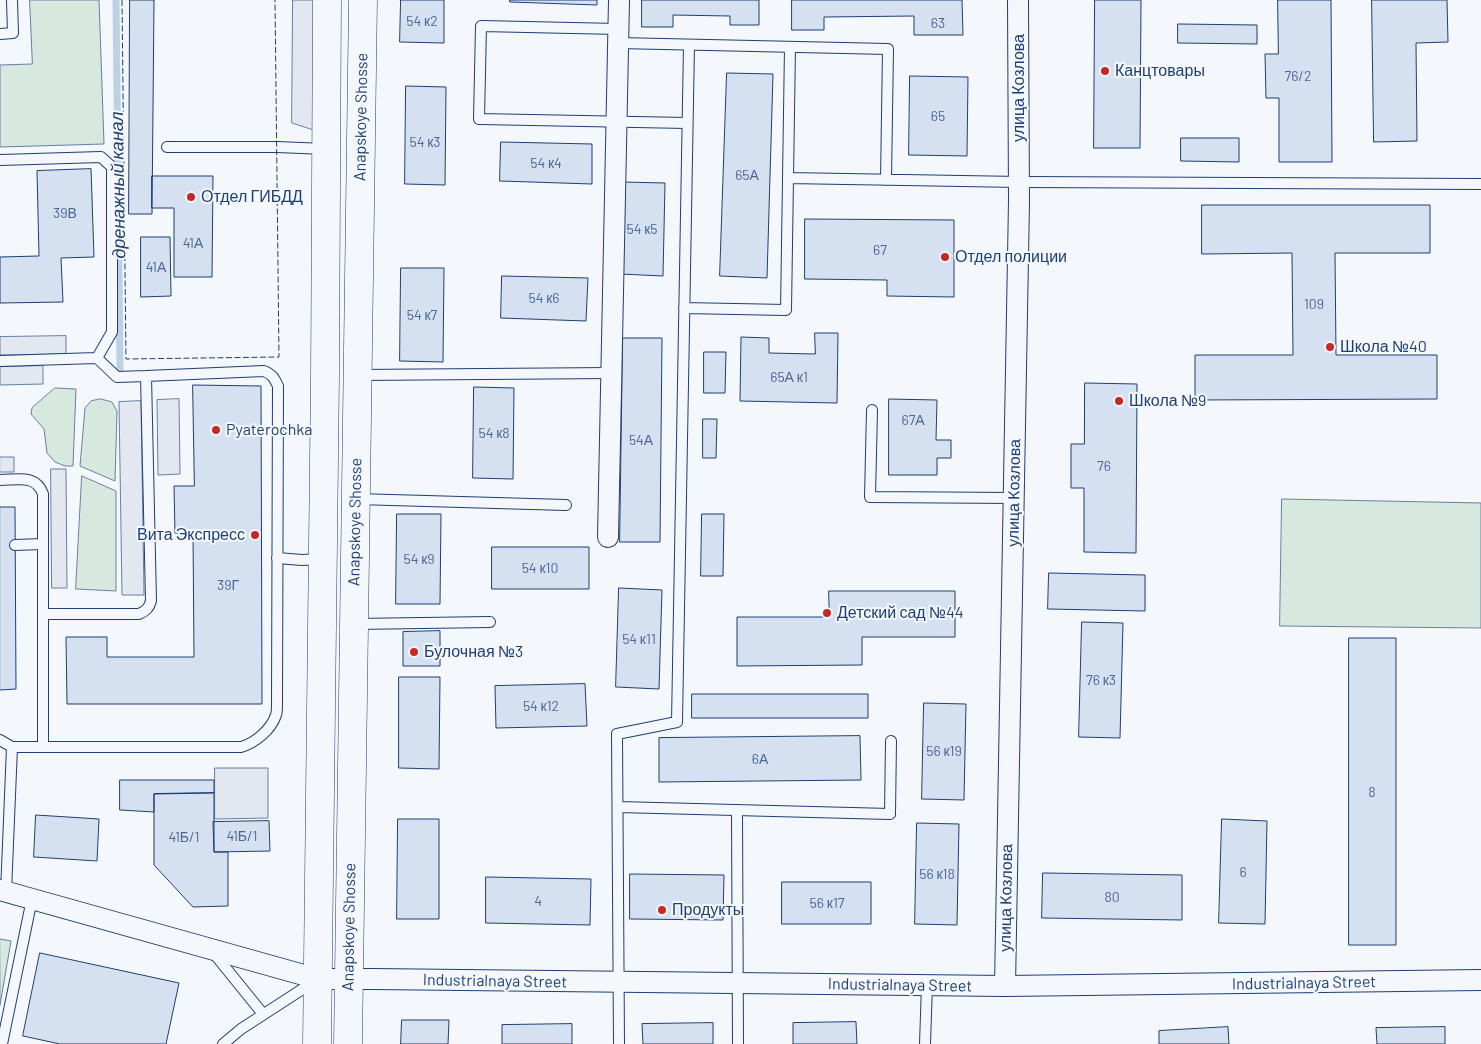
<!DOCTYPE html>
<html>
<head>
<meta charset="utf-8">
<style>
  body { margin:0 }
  canvas { display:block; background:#f4f7fb }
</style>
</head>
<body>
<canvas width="1481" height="1044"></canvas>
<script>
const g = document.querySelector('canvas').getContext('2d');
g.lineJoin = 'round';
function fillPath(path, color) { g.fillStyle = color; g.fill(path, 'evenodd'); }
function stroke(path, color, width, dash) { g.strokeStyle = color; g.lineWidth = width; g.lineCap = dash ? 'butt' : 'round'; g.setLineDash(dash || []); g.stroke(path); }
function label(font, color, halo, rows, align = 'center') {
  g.font = font + ' Barlow,sans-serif'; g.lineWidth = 4; g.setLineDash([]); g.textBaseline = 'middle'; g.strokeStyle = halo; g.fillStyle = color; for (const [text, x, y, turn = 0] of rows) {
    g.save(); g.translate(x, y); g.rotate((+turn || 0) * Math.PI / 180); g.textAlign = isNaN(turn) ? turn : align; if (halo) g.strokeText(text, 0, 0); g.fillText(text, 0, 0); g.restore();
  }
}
const green = new Path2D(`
  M 30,0 L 99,0 L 104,144 L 0,147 L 0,65 L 32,64 Z
  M 55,388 L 76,389 L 73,466 L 65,466 L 55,462 L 47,453 L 44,429 L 31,414 L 32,408 Z
  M 101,399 L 112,402 L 117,411 L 115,481 L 80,466 L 85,408 L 91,401 Z
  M 82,476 L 116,491 L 116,591 L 76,589 Z
  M 1282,499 L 1481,503 L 1481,628 L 1280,626 Z
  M 0,939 L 11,941 L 0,1005 Z`);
const parking = new Path2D(`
  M 293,0 L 327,0 L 326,134 L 292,123 Z
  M 66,336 L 66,354 L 0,355 L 0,337 Z
  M 43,366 L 43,384 L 0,385 L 0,367 Z
  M 179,399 L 180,474 L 158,475 L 157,400 Z
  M 141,401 L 144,595 L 122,595 L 119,402 Z
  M 0,457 L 14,457 L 14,472 L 0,472 Z
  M 51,469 L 66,469 L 67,588 L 52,588 Z
  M 215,768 L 268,768 L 268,818 L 215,819 Z`);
const stream = new Path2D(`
  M 116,0 L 120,370`);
const building = new Path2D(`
  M 130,0 L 154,0 L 152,214 L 129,214 Z
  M 401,0 L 444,0 L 444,43 L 400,42 Z
  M 510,0 L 597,0 L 597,5 L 510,2 Z
  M 642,0 L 759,0 L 759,25 L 730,25 L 730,16 L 673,15 L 673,27 L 642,27 Z
  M 792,0 L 962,0 L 963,35 L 914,35 L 914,16 L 824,17 L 824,30 L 792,30 Z
  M 1095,0 L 1141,0 L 1140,148 L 1094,148 Z
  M 1278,0 L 1331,0 L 1332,162 L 1279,162 L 1279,98 L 1266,98 L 1265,54 L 1278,54 Z
  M 1372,0 L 1447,0 L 1448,42 L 1416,43 L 1417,141 L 1374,142 Z
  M 1178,24 L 1257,25 L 1257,44 L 1178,43 Z
  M 727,73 L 773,74 L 767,278 L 720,276 Z
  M 910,76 L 968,77 L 967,156 L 909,155 Z
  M 406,86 L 446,87 L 445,185 L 405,184 Z
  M 1181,138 L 1239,138 L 1239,162 L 1181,161 Z
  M 501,142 L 592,144 L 592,184 L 500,181 Z
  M 91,169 L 94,257 L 61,258 L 63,302 L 0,303 L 0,257 L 39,256 L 37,171 Z
  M 152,176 L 213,176 L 212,277 L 174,277 L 174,208 L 152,208 Z
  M 622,182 L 665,183 L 663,276 L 620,274 Z
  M 1202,205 L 1430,205 L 1430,253 L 1335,253 L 1336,355 L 1437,355 L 1437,399 L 1195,400 L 1195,355 L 1293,355 L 1292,253 L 1202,254 Z
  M 805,219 L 954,220 L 954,297 L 887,296 L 887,280 L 805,279 Z
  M 141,237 L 170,237 L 171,296 L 141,297 Z
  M 401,268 L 444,268 L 443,362 L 400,361 Z
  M 502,276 L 588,278 L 586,321 L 501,318 Z
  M 815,333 L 838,333 L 837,403 L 740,401 L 741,337 L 769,338 L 769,353 L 815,354 Z
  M 623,338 L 662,338 L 660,542 L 620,542 Z
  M 704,352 L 726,352 L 725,393 L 704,393 Z
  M 1085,383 L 1137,384 L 1136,553 L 1084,552 L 1084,488 L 1071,488 L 1071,444 L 1084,444 Z
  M 193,385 L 261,386 L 262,704 L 67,704 L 66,637 L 107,637 L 107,657 L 194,657 L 193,533 L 175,533 L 174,486 L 194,486 Z
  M 474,387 L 514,388 L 513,479 L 473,478 Z
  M 889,399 L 937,400 L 936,440 L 951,440 L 951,458 L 937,458 L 937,475 L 889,475 Z
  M 703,419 L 717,419 L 716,458 L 703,458 Z
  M 0,507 L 15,507 L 16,689 L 0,690 Z
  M 397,514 L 441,514 L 440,604 L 396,604 Z
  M 702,514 L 724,514 L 723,576 L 701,576 Z
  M 492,547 L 589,547 L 589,589 L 492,589 Z
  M 1049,573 L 1145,575 L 1145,611 L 1048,609 Z
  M 619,588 L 662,590 L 659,689 L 616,687 Z
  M 829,591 L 955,591 L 955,637 L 862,637 L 862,665 L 737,666 L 737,617 L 829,617 Z
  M 1082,622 L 1123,623 L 1120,738 L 1079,737 Z
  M 440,631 L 440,666 L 403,666 L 403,632 Z
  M 1349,638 L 1396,638 L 1396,945 L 1349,945 Z
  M 399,677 L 440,677 L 439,769 L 399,768 Z
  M 585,684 L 587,726 L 496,728 L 495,686 Z
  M 692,694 L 868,694 L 868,718 L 692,718 Z
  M 924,703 L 966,704 L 964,800 L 922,799 Z
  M 860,736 L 861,780 L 659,782 L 659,738 Z
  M 120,780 L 214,780 L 214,793 L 154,794 L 154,812 L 120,810 Z
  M 214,793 L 214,852 L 228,852 L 228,906 L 193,907 L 154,865 L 154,794 Z
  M 36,815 L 99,819 L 97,861 L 34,857 Z
  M 398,819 L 439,819 L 439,919 L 397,919 Z
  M 1222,819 L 1267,821 L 1265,924 L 1219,923 Z
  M 269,821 L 270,851 L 214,852 L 213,822 Z
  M 917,823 L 959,824 L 957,925 L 915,924 Z
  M 1043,873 L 1182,875 L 1182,920 L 1042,918 Z
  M 630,874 L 724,875 L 723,920 L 630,919 Z
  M 486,877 L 591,879 L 590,925 L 486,923 Z
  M 782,882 L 871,882 L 871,924 L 782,924 Z
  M 40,953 L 179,983 L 166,1044 L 60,1044 L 23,1036 Z
  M 402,1020 L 449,1020 L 448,1044 L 401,1044 Z
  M 856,1022 L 857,1044 L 793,1044 L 793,1023 Z
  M 713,1023 L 713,1044 L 643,1044 L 642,1024 Z
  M 572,1024 L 572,1044 L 502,1044 L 502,1025 Z
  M 1228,1027 L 1229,1044 L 1159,1044 L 1159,1031 Z
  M 1445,1027 L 1445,1044 L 1377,1044 L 1376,1028 Z`);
const lane = new Path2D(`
  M 618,29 L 481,26 L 479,119 L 687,123
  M 0,34 L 13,33 L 12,0
  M 618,43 L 888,49 L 886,180
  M 167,147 L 277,147 L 325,149
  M 0,160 L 101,157 L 112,167 L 112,332 L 97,358
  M 788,178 L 1019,182 L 1481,184
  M 684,308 L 786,310 L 790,47
  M 0,361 L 97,358 L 117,377 L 146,376
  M 358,375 L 611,373
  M 872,410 L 870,497 L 1014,498
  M 0,480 C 17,480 36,474 43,494 L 43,747
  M 356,499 L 566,505
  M 15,545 L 43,544
  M 277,558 L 302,560 L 321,559
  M 355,624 L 490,622
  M 0,740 L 12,747
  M 618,807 L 890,814 L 891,741
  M 737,810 L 738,1044
  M 6,892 L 12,747 L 241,747 C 255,743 271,730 276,715 C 277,712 277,707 277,704 L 278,386 C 275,379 272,374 264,371 L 146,376 L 151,601 C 149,608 146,611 139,614 L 43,614
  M 212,951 L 263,1014
  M 2,1044 L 32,899
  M 223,1044 L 241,1029 L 315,981
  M 619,1044 L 617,734 L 677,722 L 689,45
  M 925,1044 L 927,985`);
const street = new Path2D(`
  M 608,537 L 619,0
  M 0,890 L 318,979 L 372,979 L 1005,986 L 1481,980
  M 1005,986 L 1019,201 L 1018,0`);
const highway = new Path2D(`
  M 317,1044 L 325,376 L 327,0
  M 348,1044 L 363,0`);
const fence = new Path2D(`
  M 122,0 L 126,359 L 279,357 L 275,0`);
const markers = [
  [1105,71,5,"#c62828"],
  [191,197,5,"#c62828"],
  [945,257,5,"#c62828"],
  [1330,347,5,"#c62828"],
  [1119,401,5,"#c62828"],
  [216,430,5,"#c62828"],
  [255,535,5,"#c62828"],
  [827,613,5,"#c62828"],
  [414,652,5,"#c62828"],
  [662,910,5,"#c62828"]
];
const numberNames = [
  ["54 к2",422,21],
  ["63",938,23],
  ["76/2",1298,76],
  ["65",938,116],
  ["54 к3",425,142],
  ["54 к4",546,163],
  ["65А",747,175],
  ["39В",65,213],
  ["54 к5",642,229],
  ["41А",193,243],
  ["67",880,250],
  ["41А",156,267],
  ["54 к6",544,298],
  ["109",1314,304],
  ["54 к7",422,315],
  ["65А к1",789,377],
  ["67А",913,420],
  ["54 к8",494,433],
  ["54А",641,440],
  ["76",1104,466],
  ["54 к9",419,559],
  ["54 к10",540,568],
  ["39Г",228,585],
  ["54 к11",639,639],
  ["76 к3",1101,680],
  ["54 к12",541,706],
  ["56 к19",944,751],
  ["6А",760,759],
  ["8",1372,792],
  ["41Б/1",242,836],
  ["41Б/1",184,837],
  ["6",1243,872],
  ["56 к18",937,874],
  ["80",1112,897],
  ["4",538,901],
  ["56 к17",827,903]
];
const poiNames = [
  ["Канцтовары",1115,71],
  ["Отдел ГИБДД",201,197],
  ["Отдел полиции",955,257],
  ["Школа №40",1340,347],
  ["Школа №9",1129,401],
  ["Pyaterochka",226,430],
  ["Вита Экспресс",245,535,"right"],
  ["Детский сад №44",837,613],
  ["Булочная №3",424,652],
  ["Продукты",672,910]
];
const streetNames = [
  ["улица Козлова",1019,88,-90],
  ["Anapskoye Shosse",361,117,-89],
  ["улица Козлова",1014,493,-89],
  ["Anapskoye Shosse",355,522,-89],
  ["улица Козлова",1006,898,-89],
  ["Anapskoye Shosse",349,927,-89],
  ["Industrialnaya Street",495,981,1],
  ["Industrialnaya Street",1304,983,-1],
  ["Industrialnaya Street",900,985,1]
];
const waterNames = [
  ["дренажный канал",118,185,-91]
];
fillPath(green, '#d7e8df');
stroke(green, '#687fa3', 1);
fillPath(parking, '#e3e8f0');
stroke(parking, '#687fa3', 1);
stroke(stream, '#bed0e5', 7);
fillPath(building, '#d5e0f0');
stroke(building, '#1d3f73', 1);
stroke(lane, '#1d3f73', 12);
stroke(street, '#1d3f73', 22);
stroke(highway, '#1d3f73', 29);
stroke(lane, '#f4f7fb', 10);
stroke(street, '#f4f7fb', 20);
stroke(highway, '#f4f7fb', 28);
stroke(fence, '#1d3f73', 1, [6, 2.5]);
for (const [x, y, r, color] of markers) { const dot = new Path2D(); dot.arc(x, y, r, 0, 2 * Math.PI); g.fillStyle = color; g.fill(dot); stroke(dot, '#f4f7fb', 2); }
label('14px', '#4b6792', null, numberNames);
label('16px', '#1d3f73', '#f4f7fb', poiNames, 'left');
label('16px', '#1d3f73', '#f4f7fb', streetNames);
label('italic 18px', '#1d3f73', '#f4f7fb', waterNames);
</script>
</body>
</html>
